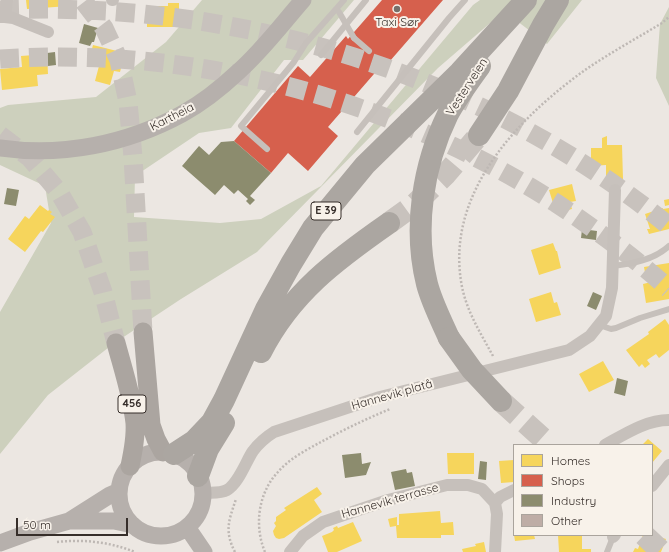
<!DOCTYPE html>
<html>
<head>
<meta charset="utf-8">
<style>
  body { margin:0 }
  #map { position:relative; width:669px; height:552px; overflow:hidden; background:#ece7e2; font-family:Quicksand,sans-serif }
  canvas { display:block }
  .legend { position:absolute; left:513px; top:444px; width:140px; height:92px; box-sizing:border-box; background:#f8f2ea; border:1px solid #aaa49d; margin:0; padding:5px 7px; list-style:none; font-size:12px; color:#362e2a }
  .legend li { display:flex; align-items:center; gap:8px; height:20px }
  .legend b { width:20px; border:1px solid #aaa49d }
  .scale { position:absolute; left:16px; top:518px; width:112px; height:18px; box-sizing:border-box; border:2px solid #362e2a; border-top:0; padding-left:5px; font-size:12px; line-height:14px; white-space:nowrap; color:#362e2a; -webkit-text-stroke:3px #f8f2ea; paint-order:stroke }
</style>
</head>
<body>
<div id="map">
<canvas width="669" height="552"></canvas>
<ul class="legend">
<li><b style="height:11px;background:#f6d55c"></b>Homes</li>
<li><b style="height:11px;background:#d6604d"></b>Shops</li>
<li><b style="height:11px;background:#8c8c6e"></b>Industry</li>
<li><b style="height:11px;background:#beada6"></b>Other</li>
</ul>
<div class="scale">50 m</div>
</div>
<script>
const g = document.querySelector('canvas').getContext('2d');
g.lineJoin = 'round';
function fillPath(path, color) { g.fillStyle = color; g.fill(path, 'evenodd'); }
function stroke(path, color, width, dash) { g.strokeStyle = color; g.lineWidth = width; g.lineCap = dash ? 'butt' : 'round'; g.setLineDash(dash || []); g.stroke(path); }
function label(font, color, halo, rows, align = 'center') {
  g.font = font + ' Quicksand,sans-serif'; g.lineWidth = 4; g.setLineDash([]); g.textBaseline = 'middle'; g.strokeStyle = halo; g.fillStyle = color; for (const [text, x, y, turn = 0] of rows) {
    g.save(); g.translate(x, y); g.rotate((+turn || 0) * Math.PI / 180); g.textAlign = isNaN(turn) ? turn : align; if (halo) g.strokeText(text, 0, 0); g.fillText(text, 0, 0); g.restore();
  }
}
const green = new Path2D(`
  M 202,0 L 354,0 L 303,60 L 284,60 L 231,128 L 199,133 L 135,176 L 134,217 L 220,223 L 261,219 L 321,186 L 473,5 L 480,0 L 582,0 L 547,44 L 504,11 L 438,68 L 257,252 L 181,299 L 113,344 L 48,395 L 0,454 L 0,312 L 51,223 L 45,186 L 0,165 L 0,108 L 8,105 L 96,97 L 166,42 Z
  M 669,7 L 669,106 L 656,78 L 660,24 Z`);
const homes = new Path2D(`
  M 26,0 L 68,0 L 69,6 L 27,9 Z
  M 168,3 L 179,3 L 179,27 L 147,27 L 147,6 L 168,6 Z
  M 93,45 L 125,53 L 120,72 L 114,71 L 110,85 L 95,81 L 99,66 L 88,64 Z
  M 47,54 L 48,74 L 37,75 L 38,86 L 2,90 L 0,69 L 22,67 L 21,56 Z
  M 607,136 L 607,145 L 622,145 L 623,179 L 606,179 L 606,165 L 591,166 L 591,148 L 602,148 L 602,138 Z
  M 572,184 L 576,201 L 570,202 L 572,209 L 556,213 L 549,190 Z
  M 669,199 L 669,205 L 665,206 L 664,200 Z
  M 40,205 L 48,211 L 49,210 L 52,212 L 50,214 L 55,217 L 43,232 L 41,231 L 25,252 L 8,239 L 25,216 L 29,219 Z
  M 663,208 L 663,209 L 669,208 L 669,229 L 649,234 L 647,229 L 650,229 L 645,214 Z
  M 553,243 L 556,251 L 557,251 L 561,268 L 539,275 L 531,250 Z
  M 669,263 L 669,299 L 646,303 L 643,284 L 651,282 L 650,278 L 646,278 L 644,267 Z
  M 551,292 L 554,303 L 557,302 L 561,315 L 536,322 L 529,299 Z
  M 665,319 L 669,325 L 669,350 L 659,358 L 656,354 L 647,360 L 650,364 L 645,368 L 642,364 L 639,367 L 626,350 L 649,334 L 648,332 Z
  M 603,361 L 614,380 L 589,392 L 579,374 Z
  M 648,439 L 662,451 L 652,463 L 652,445 L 642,445 Z
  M 447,453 L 474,453 L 474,474 L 448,474 Z
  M 514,460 L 514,482 L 501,483 L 499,461 Z
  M 317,487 L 322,494 L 314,500 L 322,512 L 284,538 L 279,539 L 276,538 L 274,535 L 273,531 L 276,526 L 274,523 L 276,521 L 276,517 L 286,510 L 284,508 Z
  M 440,511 L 441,523 L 453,522 L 454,535 L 441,535 L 441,538 L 397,538 L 396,526 L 390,527 L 388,519 L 397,517 L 397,525 L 399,525 L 399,514 Z
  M 353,522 L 362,541 L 337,552 L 328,552 L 322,536 L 332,532 L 334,530 L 333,528 L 337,526 L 338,528 Z
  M 514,535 L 534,535 L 535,539 L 515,541 Z
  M 558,535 L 582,535 L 582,549 L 591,549 L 591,552 L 559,552 Z
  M 643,535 L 652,535 L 666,539 L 661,552 L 633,552 L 635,548 L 638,549 Z
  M 484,542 L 486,552 L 463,552 L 462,549 L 476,546 L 475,544 Z`);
const shops = new Path2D(`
  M 382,0 L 443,0 L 383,69 L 380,67 L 328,127 L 338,136 L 308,171 L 288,153 L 271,173 L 234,141 L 298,66 L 310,77 L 346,36 L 348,39 Z`);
const industry = new Path2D(`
  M 84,24 L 98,28 L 94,42 L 92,42 L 90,46 L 79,43 Z
  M 55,52 L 56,65 L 48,66 L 47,53 Z
  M 234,141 L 271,173 L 250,196 L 255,200 L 250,205 L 246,201 L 248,199 L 238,190 L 234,194 L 224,185 L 215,195 L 182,166 L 199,146 L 209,155 L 221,142 Z
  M 7,188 L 19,190 L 16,206 L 4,204 Z
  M 631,194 L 642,197 L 641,204 L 629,201 Z
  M 582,229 L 597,231 L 596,240 L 581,238 Z
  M 593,292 L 602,296 L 596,310 L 587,306 Z
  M 617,378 L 628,381 L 625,396 L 614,393 Z
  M 361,453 L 362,464 L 371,462 L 366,475 L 345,478 L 342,455 Z
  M 480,461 L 487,462 L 486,480 L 478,479 Z
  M 406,469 L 407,473 L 412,472 L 415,486 L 395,490 L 391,472 Z`);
const building = new Path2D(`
  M 52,178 L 53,184 L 45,185 L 44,179 Z`);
const primaryTunnel = new Path2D(`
  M 84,2 L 104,28 L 119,60 L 128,102 L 133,157 L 143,332
  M 0,10 C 240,0 483,74 669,226
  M 0,59 C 195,46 391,98 556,203 C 595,229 634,257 669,289
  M 0,135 L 30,158 L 59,192 L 82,232 L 103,292 L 116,343`);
const highwayTunnel = new Path2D(`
  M 389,223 L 415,204 L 446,174 L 479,135
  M 501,401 L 550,445
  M 644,535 L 662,552`);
const path = new Path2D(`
  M 493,356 C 480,332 465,309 461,281 C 447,192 518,118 585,70 C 610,53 637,38 662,23 L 669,17
  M 57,542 C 84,539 110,542 135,552
  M 235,552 C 224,531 229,520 236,499
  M 265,552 C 254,526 258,493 278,472 C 289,459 306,450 321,442 C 343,430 366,419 390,409`);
const lane = new Path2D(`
  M 354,38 L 369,51
  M 321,55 L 366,0
  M 357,132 L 449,18 L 465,0
  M 267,149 L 241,126 L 294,62 L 306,43 L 344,0
  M 613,266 C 632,264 654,260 669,246
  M 602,324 L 605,327 L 611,329 L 616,328 L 640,318 L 669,309
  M 607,552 L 613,537`);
const street = new Path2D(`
  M 112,0 L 113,0
  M 0,17 L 5,17 L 7,0
  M 5,17 L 13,18 L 48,32
  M 605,445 C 625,434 646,420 669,420
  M 652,486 L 669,465
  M 202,493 C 210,492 220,494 227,490 C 239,483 246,461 253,451 C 259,443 266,437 274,432 L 380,397 L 569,350 L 590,336 L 606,316 L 612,288 L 615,190
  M 495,503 L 500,497 L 514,490
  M 613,537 L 615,535
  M 290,552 L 303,536 L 323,522 L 388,500 L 447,485 L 468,485 L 482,489 L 495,503 L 497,514 L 495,552`);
const secondary = new Path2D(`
  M 0,148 C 62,157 127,144 182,114 C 202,103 221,88 238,72 C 262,51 282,24 303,0
  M119 494a42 42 0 1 1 84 0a42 42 0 1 1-84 0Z
  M 69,521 L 110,495 L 119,491
  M 187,527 L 204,552
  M 0,543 L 30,532 L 69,521 L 114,521 L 133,525`);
const primary = new Path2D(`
  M 143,332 L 151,425 L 156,439 L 163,452
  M 116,343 C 123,369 132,396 135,423 C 136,437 133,452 130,466`);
const highway = new Path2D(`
  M 479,135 L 508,91 L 543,25 L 558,0
  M 449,338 C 441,320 432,303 427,284 C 413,228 423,165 448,114 C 456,99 470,80 480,66
  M 261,352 C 291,293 336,260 389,223
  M 174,454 L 194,441 L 212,422 L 224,400 L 266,309 L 291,264 L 313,228 L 365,165 L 460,72 L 526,0
  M 198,476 L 208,449 L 224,423`);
const laneBridge = new Path2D(`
  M 339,12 L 354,38`);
const highwayBridge = new Path2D(`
  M 449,338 L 472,370 L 501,401`);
const markers = [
  [397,9,4,"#766f6a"]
];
const shields = [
  [326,211,30],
  [132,404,28]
];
const shieldNames = [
  ["E 39",326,211],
  ["456",132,404]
];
const poiNames = [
  ["Taxi Sør",397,22]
];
const streetNames = [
  ["Vesterveien",467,87,-57],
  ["Kartheia",172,117,-27],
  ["Hannevik platå",392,395,-16],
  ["Hannevik terrasse",390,501,-16]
];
fillPath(green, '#cdd0bd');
fillPath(homes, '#f6d55c');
fillPath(shops, '#d6604d');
fillPath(industry, '#8c8c6e');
fillPath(building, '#beada6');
stroke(primaryTunnel, '#c8c2bd', 19, [19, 10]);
stroke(highwayTunnel, '#c8c2bd', 22, [22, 11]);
stroke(path, '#beb8b4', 2.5, [2, 2]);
stroke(lane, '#c6c0bb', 6);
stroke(street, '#c6c0bb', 12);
stroke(secondary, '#b6b0ac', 17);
stroke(primary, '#aba5a0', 19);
stroke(highway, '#aba6a1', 22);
stroke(laneBridge, '#c6c0bb', 6);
stroke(highwayBridge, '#aba6a1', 22);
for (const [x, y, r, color] of markers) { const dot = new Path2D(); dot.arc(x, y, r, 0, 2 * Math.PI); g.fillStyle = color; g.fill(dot); stroke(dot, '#f8f2ea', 1.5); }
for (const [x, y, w] of shields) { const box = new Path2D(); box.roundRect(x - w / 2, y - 9, w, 18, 3); g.fillStyle = '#f8f2ea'; g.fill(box); stroke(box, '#362e2a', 1); }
label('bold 11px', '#362e2a', null, shieldNames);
label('12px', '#362e2a', '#f8f2ea', poiNames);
label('12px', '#362e2a', '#f8f2ea', streetNames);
</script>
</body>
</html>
